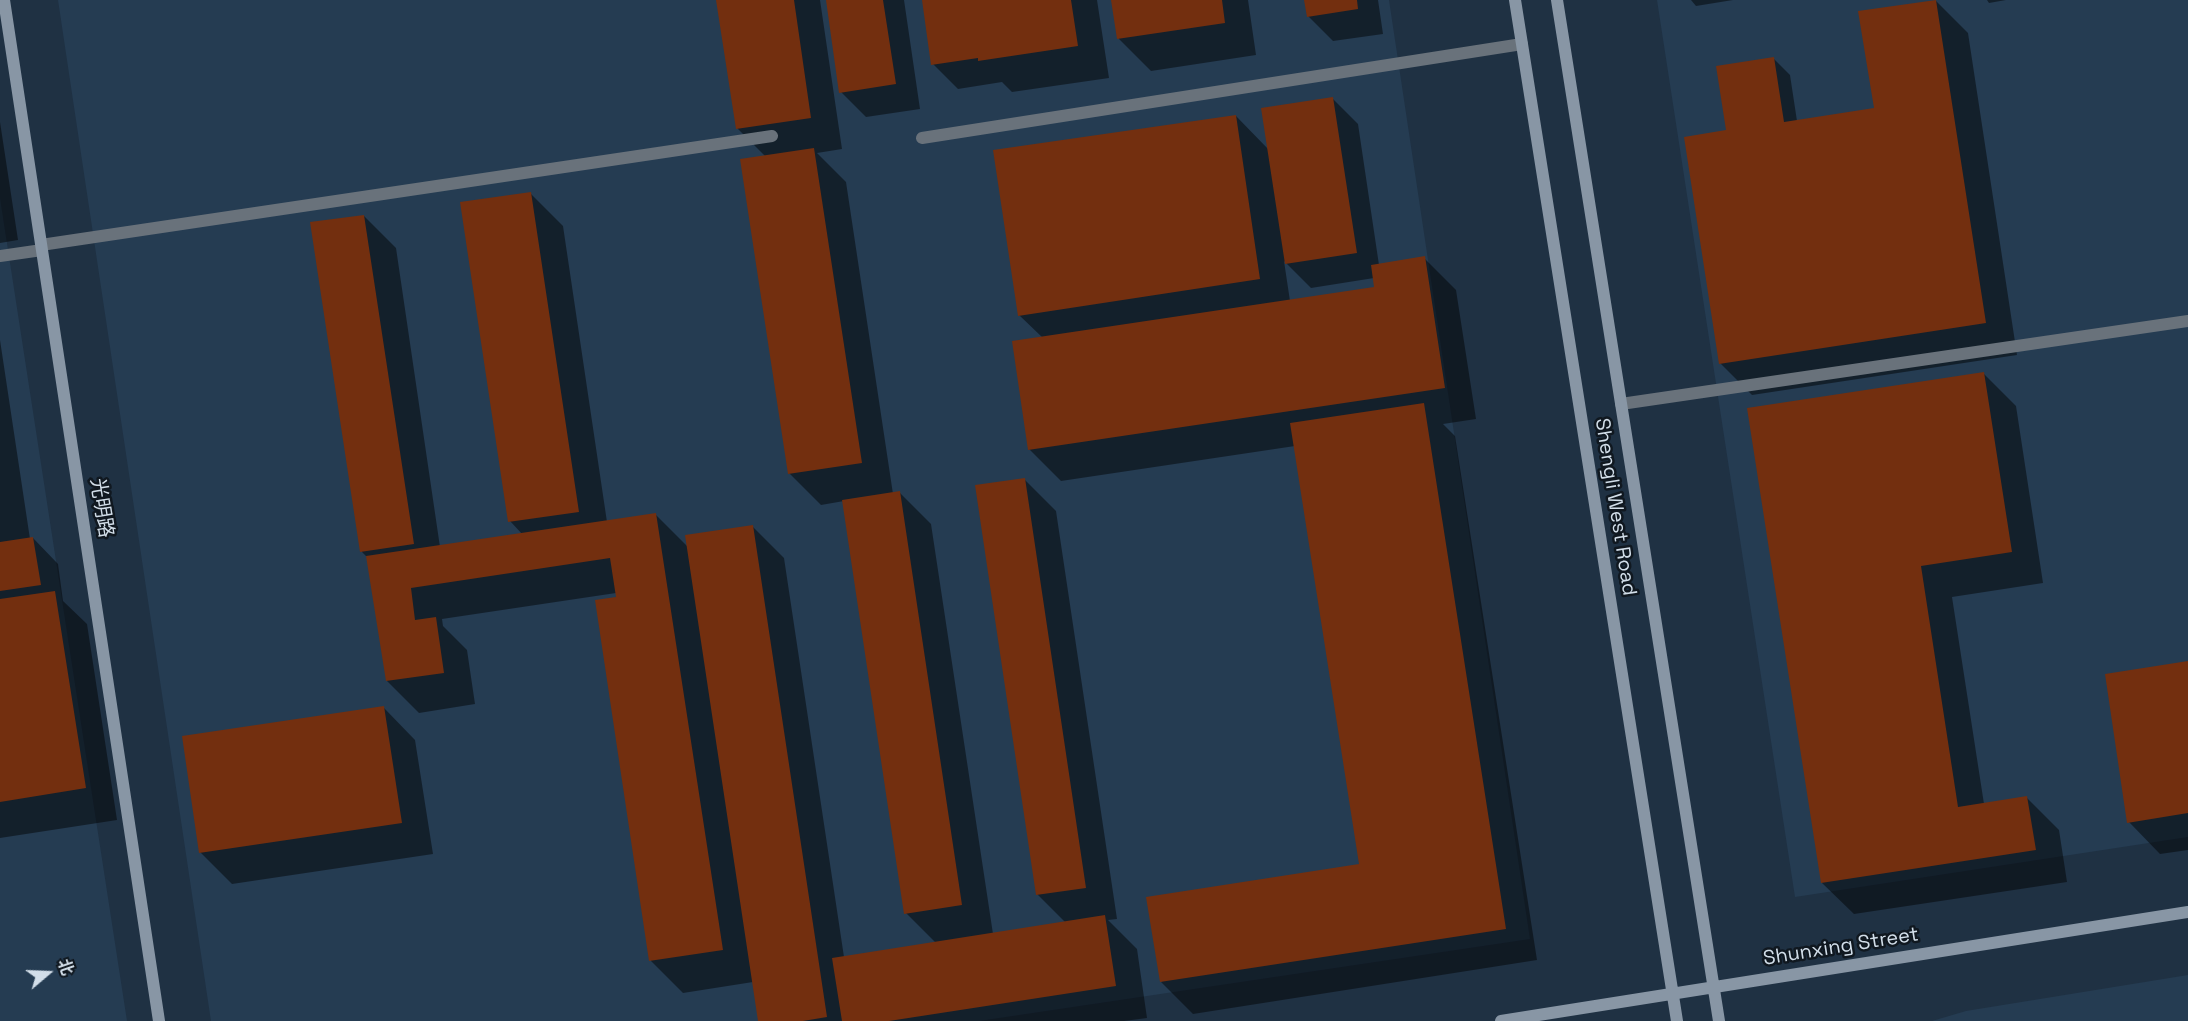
<!DOCTYPE html>
<html>
<head>
<meta charset="utf-8">
<style>
  body { margin:0 }
  #map { position:relative; width:2188px; height:1021px; overflow:hidden; background:#1f3143; font-family:"Space Grotesk","Noto Sans SC",sans-serif }
  canvas { display:block }
  .north { position:absolute; left:18px; top:943px; width:60px; height:60px; -webkit-text-stroke:4px #101820; paint-order:stroke; rotate:71deg; font-size:16px; font-weight:700; line-height:24px; text-align:center; color:#d2dee9 }
  .north::after { content:''; display:block; margin:auto; width:21px; height:27px; background:#d2dee9; clip-path:polygon(50% 0,100% 100%,50% 72%,0 100%) }
</style>
</head>
<body>
<div id="map">
<canvas width="2188" height="1021"></canvas>
<div class="north">北</div>
</div>
<script>
const g = document.querySelector('canvas').getContext('2d');
g.lineJoin = 'round';
function fillPath(path, color) { g.fillStyle = color; g.fill(path, 'evenodd'); }
function stroke(path, color, width, dash) { g.strokeStyle = color; g.lineWidth = width; g.lineCap = dash ? 'butt' : 'round'; g.setLineDash(dash || []); g.stroke(path); }
function label(font, color, halo, rows, align = 'center') {
  g.font = font + ' "Space Grotesk","Noto Sans SC",sans-serif'; g.lineWidth = 5; g.setLineDash([]); g.textBaseline = 'middle'; g.strokeStyle = halo; g.fillStyle = color; for (const [text, x, y, turn = 0] of rows) {
    g.save(); g.translate(x, y); g.rotate((+turn || 0) * Math.PI / 180); g.textAlign = isNaN(turn) ? turn : align; if (halo) g.strokeText(text, 0, 0); g.fillText(text, 0, 0); g.restore();
  }
}
const built = new Path2D(`
  M 58,0 L 1389,0 L 1530,939 L 979,1021 L 211,1021 Z
  M 1657,0 L 2188,0 L 2188,837 L 1795,897 Z
  M 0,198 L 127,1021 L 0,1021 Z
  M 2188,975 L 2188,1021 L 1932,1021 L 1966,1011 Z`);
const shadow = new Path2D(`
  M 718,0 L 820,0 L 842,149 L 817,153 L 846,182 L 893,494 L 900,493 L 931,524 L 993,934 L 1066,923 L 1037,894 L 1024,479 L 1056,511 L 1117,919 L 1108,920 L 1137,949 L 1147,1018 L 1124,1021 L 759,1021 L 753,982 L 683,993 L 651,961 L 616,593 L 442,619 L 443,626 L 467,650 L 475,704 L 419,713 L 387,681 L 368,558 L 362,552 L 364,216 L 396,248 L 440,547 L 523,535 L 510,521 L 531,194 L 563,226 L 607,522 L 656,515 L 688,547 L 752,526 L 784,558 L 844,957 L 936,943 L 906,913 L 844,501 L 821,505 L 789,473 L 766,157 L 737,128 Z
  M 827,0 L 904,0 L 920,109 L 866,117 L 841,92 Z
  M 923,0 L 1097,0 L 1109,78 L 1012,92 L 1002,82 L 958,89 L 933,64 Z
  M 1113,0 L 1248,0 L 1256,55 L 1151,71 L 1119,39 Z
  M 1306,0 L 1378,0 L 1383,34 L 1333,41 L 1308,16 Z
  M 1691,0 L 1733,0 L 1696,6 Z
  M 1987,0 L 2006,0 L 1989,3 Z
  M 1936,1 L 1968,33 L 2017,355 L 1752,395 L 1720,363 L 1730,131 L 1773,58 L 1790,75 L 1797,121 L 1875,109 Z
  M 1333,99 L 1358,124 L 1379,265 L 1424,258 L 1456,290 L 1476,419 L 1443,424 L 1455,436 L 1537,960 L 1193,1014 L 1161,982 L 1361,866 L 1295,446 L 1061,481 L 1029,449 L 1043,338 L 1019,315 L 1236,116 L 1269,150 ZM 1284,261 L 1311,288 L 1374,278 L 1376,289 L 1290,301 Z
  M 0,122 L 18,240 L 0,243 Z
  M 0,340 L 30,539 L 33,538 L 58,564 L 63,601 L 87,624 L 117,820 L 0,838 Z
  M 1984,374 L 2016,406 L 2043,583 L 1952,597 L 1984,804 L 2027,798 L 2059,830 L 2067,882 L 1854,914 L 1822,883 L 1749,410 Z
  M 2188,663 L 2188,850 L 2160,854 L 2129,822 Z
  M 384,708 L 415,740 L 433,854 L 232,884 L 200,852 Z`);
const building = new Path2D(`
  M 716,0 L 794,0 L 811,118 L 736,129 Z
  M 826,0 L 883,0 L 896,84 L 839,93 Z
  M 922,0 L 1071,0 L 1078,46 L 978,61 L 978,58 L 931,65 Z
  M 1111,0 L 1222,0 L 1225,23 L 1117,39 Z
  M 1304,0 L 1357,0 L 1358,9 L 1307,17 Z
  M 1936,0 L 1986,323 L 1719,364 L 1684,137 L 1726,130 L 1716,66 L 1774,57 L 1784,122 L 1874,108 L 1858,11 Z
  M 1333,97 L 1357,253 L 1285,264 L 1261,108 Z
  M 1236,115 L 1260,279 L 1018,316 L 993,150 Z
  M 814,148 L 862,463 L 788,474 L 740,159 Z
  M 531,192 L 579,512 L 508,522 L 460,202 Z
  M 364,215 L 414,544 L 360,552 L 310,222 Z
  M 1425,256 L 1445,388 L 1028,450 L 1012,341 L 1374,287 L 1371,265 Z
  M 1984,372 L 2012,552 L 1921,566 L 1958,807 L 2027,796 L 2036,850 L 1821,883 L 1747,408 Z
  M 1424,403 L 1506,929 L 1160,982 L 1146,897 L 1359,864 L 1290,423 Z
  M 1025,478 L 1086,888 L 1036,895 L 975,485 Z
  M 900,491 L 962,905 L 904,914 L 842,500 Z
  M 656,513 L 723,950 L 649,961 L 595,600 L 616,597 L 610,558 L 411,588 L 415,620 L 436,617 L 444,673 L 386,681 L 366,556 Z
  M 753,525 L 827,1017 L 803,1021 L 758,1021 L 685,535 Z
  M 33,537 L 41,585 L 0,591 L 0,542 Z
  M 55,591 L 86,788 L 0,802 L 0,599 Z
  M 2188,661 L 2188,813 L 2127,823 L 2105,674 Z
  M 384,706 L 402,823 L 199,853 L 182,736 Z
  M 1105,915 L 1116,986 L 889,1021 L 842,1021 L 832,958 Z`);
const lane = new Path2D(`
  M 922,138 L 1522,44
  M 41,245 L 772,136
  M 0,256 L 42,250
  M 1621,404 L 2188,321`);
const secondary = new Path2D(`
  M 4,0 L 159,1021
  M 1515,0 L 1677,1021
  M 1557,0 L 1719,1021
  M 1501,1021 L 2188,912`);
const streetNames = [
  ["Shengli West Road",1615,507,81],
  ["光明路",101,508,81],
  ["Shunxing Street",1841,947,-9]
];
fillPath(built, '#253c52');
fillPath(shadow, '#0007');
fillPath(building, '#732f0f');
stroke(lane, '#69727b', 12);
stroke(secondary, '#8896a5', 12);
label('20px', '#d2dee9', '#101820', streetNames);
</script>
</body>
</html>
